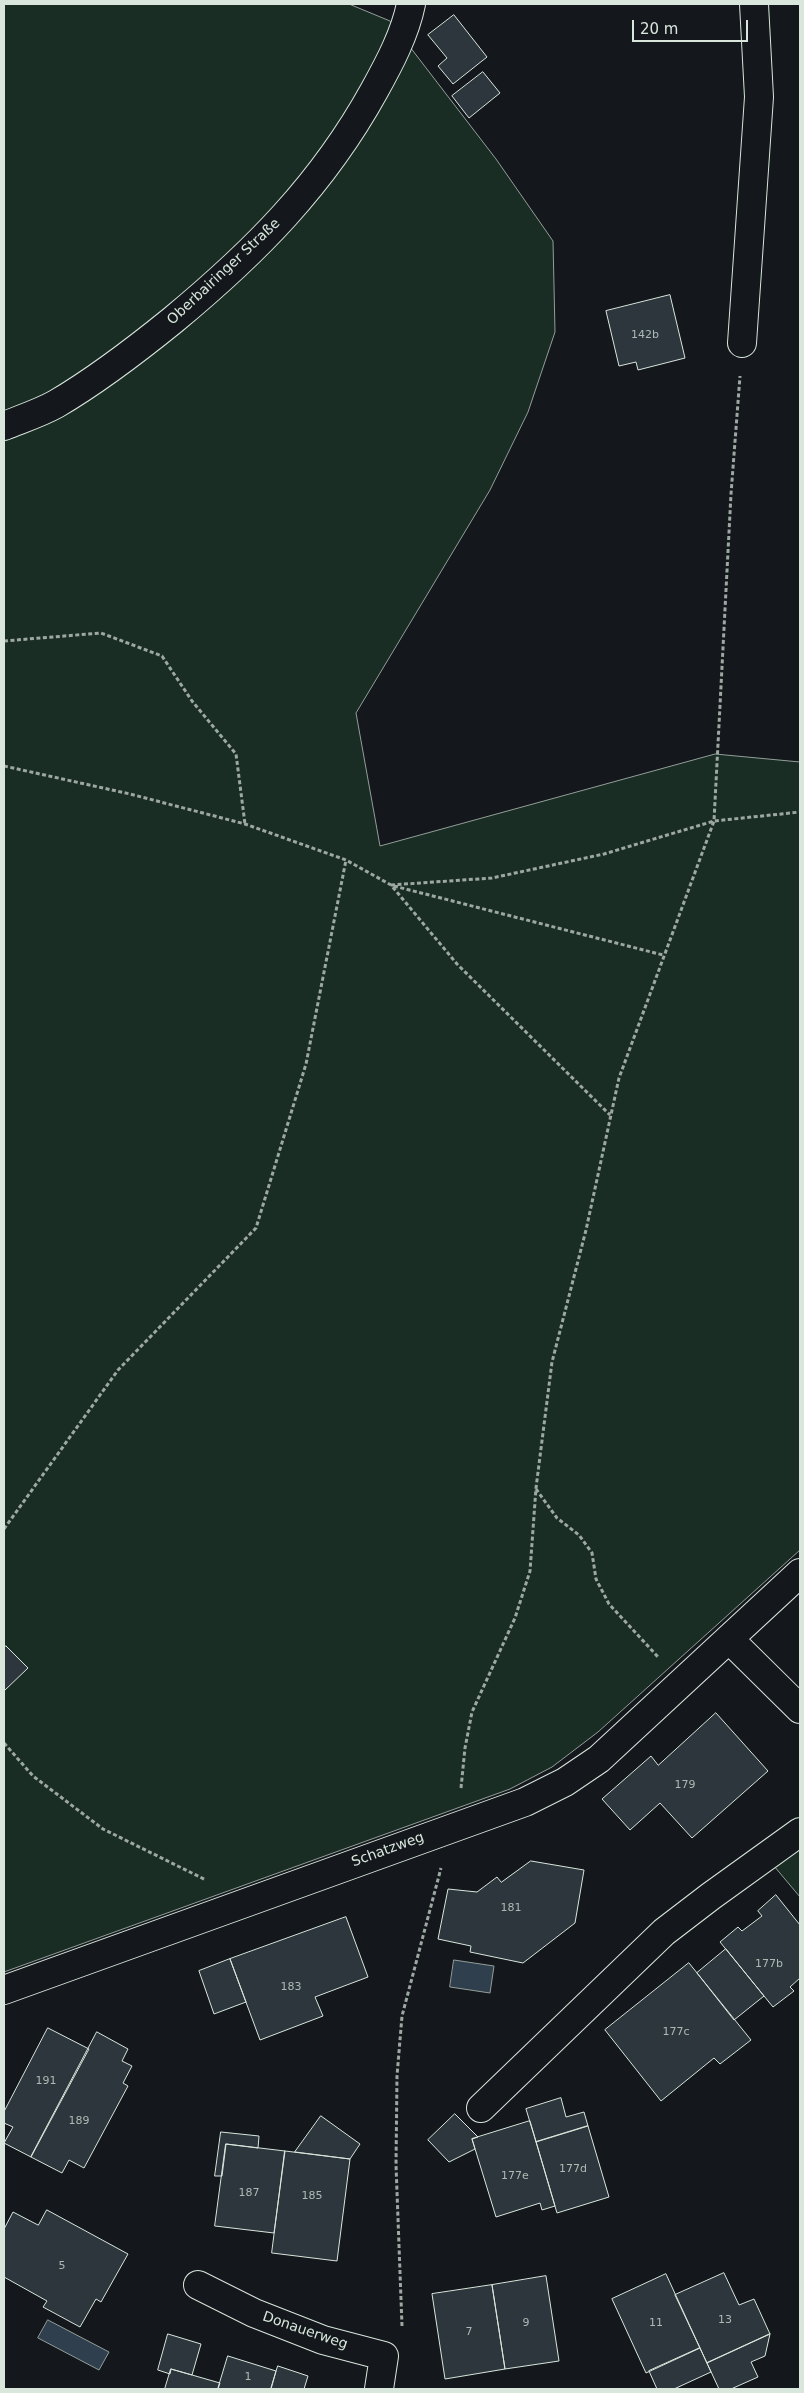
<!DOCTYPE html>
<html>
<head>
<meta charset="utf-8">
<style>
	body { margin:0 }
	#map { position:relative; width:804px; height:2393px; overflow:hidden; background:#14181c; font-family:"DejaVu Sans",sans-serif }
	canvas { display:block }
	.frame { position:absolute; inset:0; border:5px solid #d8e6dc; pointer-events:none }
	.scale { position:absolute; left:632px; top:20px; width:116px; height:22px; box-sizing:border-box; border:2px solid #d8e6dc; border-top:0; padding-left:6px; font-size:15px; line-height:18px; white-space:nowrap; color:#d8e6dc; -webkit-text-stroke:4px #14181c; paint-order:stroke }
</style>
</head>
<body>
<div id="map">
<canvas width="804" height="2393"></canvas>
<div class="frame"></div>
<div class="scale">20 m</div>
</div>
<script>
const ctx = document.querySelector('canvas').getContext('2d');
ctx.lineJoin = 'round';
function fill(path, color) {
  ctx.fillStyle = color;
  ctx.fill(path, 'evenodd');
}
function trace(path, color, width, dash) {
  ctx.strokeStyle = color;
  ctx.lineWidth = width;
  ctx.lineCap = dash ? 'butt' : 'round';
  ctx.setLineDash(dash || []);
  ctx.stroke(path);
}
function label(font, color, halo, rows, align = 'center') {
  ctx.font = font + ' "DejaVu Sans",sans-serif';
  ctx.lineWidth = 4;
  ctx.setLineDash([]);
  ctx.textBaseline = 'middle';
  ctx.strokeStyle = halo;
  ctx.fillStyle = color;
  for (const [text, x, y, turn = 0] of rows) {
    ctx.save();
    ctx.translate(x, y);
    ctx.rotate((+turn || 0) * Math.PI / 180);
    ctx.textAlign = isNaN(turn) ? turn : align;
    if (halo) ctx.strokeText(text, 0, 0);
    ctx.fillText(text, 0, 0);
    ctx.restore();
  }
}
const green = new Path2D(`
	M4,4H349L390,21L496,159L553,241L555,332L528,412L490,490L356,713L380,846L715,754L800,762V1550L598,1732L552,1767L510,1789L4,1972Z
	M800,1848V1897L774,1866Z`);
fill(green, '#1a2d24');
trace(green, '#939e99', 1);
const water = new Path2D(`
	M454,1960L494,1966L490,1993L450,1987Z
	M48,2320L109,2352L99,2370L38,2338Z`);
fill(water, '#2f3f4d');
trace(water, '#939e99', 1);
const building = new Path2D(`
	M454,15L487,57L453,84L438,66L447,58L428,35Z
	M483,72L500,93L469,118L452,96Z
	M670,295L685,358L638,370L636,362L619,366L606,311Z
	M6,1646L28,1668L4,1691V1648Z
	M716,1713L768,1771L692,1838L660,1803L630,1830L602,1799L651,1756L658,1765Z
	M531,1861L584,1870L575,1923L523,1963L470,1952L471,1946L438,1939L448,1889L477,1892L497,1877L501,1882Z
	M776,1895L800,1925V1978L790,1987L794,1991L773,2007L720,1942L738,1927L742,1931L762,1916L758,1911Z
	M346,1917L368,1977L315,1997L323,2016L260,2040L230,1959Z
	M726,1949L764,1996L734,2020L697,1973Z
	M230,1959L246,2002L214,2014L199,1971Z
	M689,1963L751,2040L720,2064L714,2058L661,2101L605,2030Z
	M48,2028L89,2049L31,2157L4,2143L13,2127L4,2123V2112Z
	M97,2032L128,2049L122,2061L132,2066L123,2083L128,2086L84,2168L69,2160L62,2173L31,2157Z
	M561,2098L566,2117L584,2112L588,2126L536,2142L526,2109Z
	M455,2114L478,2137L472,2139L475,2149L449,2162L428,2140Z
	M321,2116L360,2144L350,2159L295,2152Z
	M530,2121L555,2206L542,2210L540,2203L496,2217L472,2139Z
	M588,2126L609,2197L557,2213L536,2142Z
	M221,2132L259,2136L258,2148L226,2144L222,2176H215Z
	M226,2144L285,2151L274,2233L215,2226Z
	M285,2151L350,2159L337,2261L272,2253Z
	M47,2210L128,2254L101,2302L96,2299L80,2327L43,2307L47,2301L4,2277V2229L13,2212L38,2225Z
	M724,2273L739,2305L754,2299L770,2334L707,2363L675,2295Z
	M666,2274L700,2348L646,2373L612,2299Z
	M546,2276L559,2361L505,2369L492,2285Z
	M492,2285L505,2369L445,2379L432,2294Z
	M168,2334L201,2344L192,2375L171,2369L170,2374L158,2370Z
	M770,2334L765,2356L751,2362L758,2377L731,2389H719L707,2363Z
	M700,2348L711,2372L674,2389H657L649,2371Z
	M228,2356L276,2371L271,2389H218Z
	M278,2366L308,2376L304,2389H271Z
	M171,2369L220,2383L218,2389H165Z`);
fill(building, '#2c363c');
trace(building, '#d8e6dc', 1);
const minor = new Path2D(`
	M742,343L759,97L754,4
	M4,426C21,419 40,413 56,404C97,380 136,350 173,320C255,252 322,185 374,91C389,64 405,34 411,4
	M729,1639L800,1709
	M4,1990L525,1802L565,1782L599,1759L800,1573
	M481,2108L664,1932L711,1896L800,1832
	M198,2285L254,2313L323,2340L384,2356L379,2389`);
trace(minor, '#d8e6dc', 30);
trace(new Path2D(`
	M4,641L101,633L162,656L192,701L236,754L245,824
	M4,766L130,794L245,824L346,860L391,885L457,964L610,1115
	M391,885L492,878L604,854L714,821L800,812
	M394,886L663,955
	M536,1489L557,1518L579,1535L592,1553L596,1579L609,1604L659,1658
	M4,1529L118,1370L256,1228L306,1064L346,860
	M4,1743L33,1776L103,1829L206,1880
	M461,1788L465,1748L472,1712L515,1618L530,1571L536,1488L552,1362L586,1230L619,1078L714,821L731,494L740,376
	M402,2326L396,2165L397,2076L402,2016L441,1868`), '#9da8a2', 3, [4, 2.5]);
trace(minor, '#14181c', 28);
label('11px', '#adbab4', null, [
	["142b",645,335],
	["179",685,1785],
	["181",511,1908],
	["177b",769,1964],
	["183",291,1987],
	["177c",676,2032],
	["191",46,2081],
	["189",79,2121],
	["177d",573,2169],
	["177e",515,2176],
	["187",249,2193],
	["185",312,2196],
	["5",62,2266],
	["13",725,2320],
	["9",526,2323],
	["11",656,2323],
	["7",469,2332],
	["1",248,2377]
]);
label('14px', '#d8e6dc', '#14181c', [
	["Oberbairinger Straße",224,272,-43],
	["Schatzweg",388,1850,-20],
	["Donauerweg",305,2331,19]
]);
</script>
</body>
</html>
